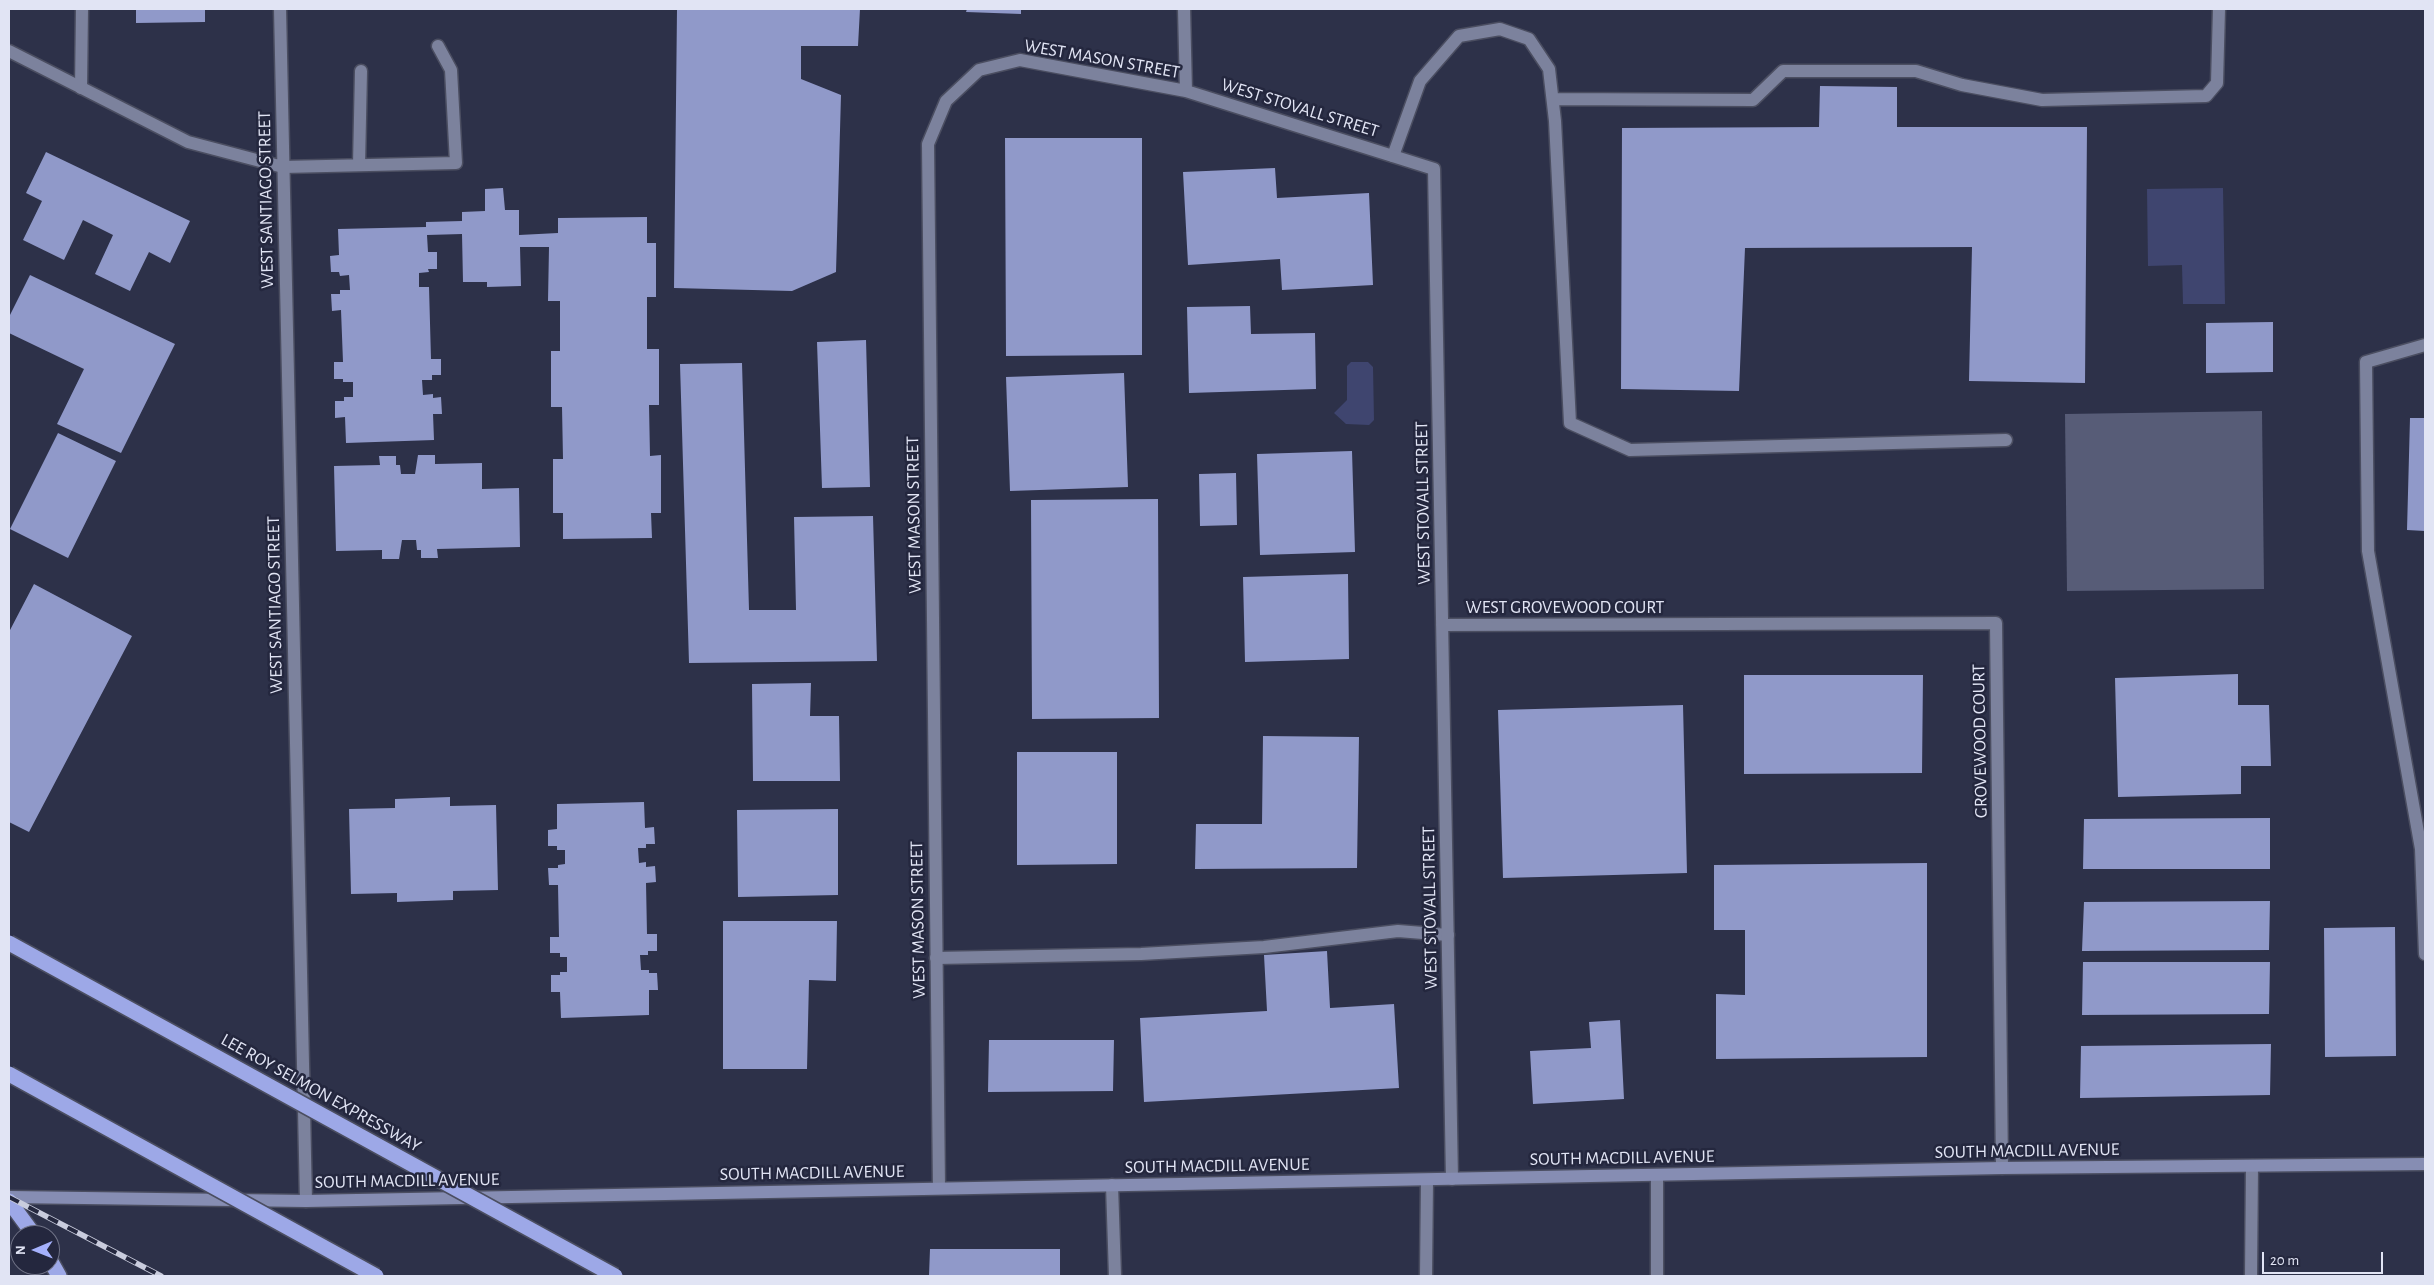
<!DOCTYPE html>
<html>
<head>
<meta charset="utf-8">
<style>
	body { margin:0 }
	#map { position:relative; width:2434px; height:1285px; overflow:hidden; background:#2d3149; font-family:"Alegreya Sans",sans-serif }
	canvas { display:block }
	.frame { position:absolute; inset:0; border:10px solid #e1e4f4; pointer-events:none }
	.north { position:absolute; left:10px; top:1225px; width:50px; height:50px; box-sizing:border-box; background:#24273e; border:1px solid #707387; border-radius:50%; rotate:269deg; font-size:14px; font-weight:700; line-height:20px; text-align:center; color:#e1e4f4 }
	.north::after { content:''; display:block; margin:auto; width:18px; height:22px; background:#a5b1fc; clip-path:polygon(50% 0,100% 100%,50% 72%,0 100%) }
	.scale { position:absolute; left:2262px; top:1252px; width:121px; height:22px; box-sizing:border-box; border:2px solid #e1e4f4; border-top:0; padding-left:6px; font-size:15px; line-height:18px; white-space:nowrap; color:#e1e4f4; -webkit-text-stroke:4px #24273e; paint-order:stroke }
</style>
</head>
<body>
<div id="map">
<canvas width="2434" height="1285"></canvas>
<div class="frame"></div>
<div class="north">N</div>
<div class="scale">20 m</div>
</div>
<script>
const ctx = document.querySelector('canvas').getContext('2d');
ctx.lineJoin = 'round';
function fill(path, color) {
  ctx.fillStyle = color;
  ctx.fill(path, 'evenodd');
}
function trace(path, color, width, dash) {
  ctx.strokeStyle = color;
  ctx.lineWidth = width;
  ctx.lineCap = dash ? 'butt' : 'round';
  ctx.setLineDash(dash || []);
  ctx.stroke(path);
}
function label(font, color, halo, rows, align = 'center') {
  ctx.font = font + ' "Alegreya Sans",sans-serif';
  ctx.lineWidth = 5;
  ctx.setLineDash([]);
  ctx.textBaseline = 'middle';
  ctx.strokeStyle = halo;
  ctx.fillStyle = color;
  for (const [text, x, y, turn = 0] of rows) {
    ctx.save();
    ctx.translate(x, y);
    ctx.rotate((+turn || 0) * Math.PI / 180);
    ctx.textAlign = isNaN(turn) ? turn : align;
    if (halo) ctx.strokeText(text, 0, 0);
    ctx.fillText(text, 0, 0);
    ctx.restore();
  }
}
fill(new Path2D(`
	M2262,411L2264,589L2067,591L2065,414Z`), '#575c77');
fill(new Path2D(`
	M2223,188L2225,304H2183L2182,265L2148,266L2147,189Z
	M1351,362H1368L1373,367L1374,420L1369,425L1346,424L1334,413L1347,400V366Z`), '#3f456f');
fill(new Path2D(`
	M136,9H205V22L136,23Z
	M677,9H860L858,46H801V79L841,95L836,272L792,291L674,288Z
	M967,9H1021V14L966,12Z
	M1820,86L1897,87V127H2087L2085,383L1969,381L1972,247L1745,248L1739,391L1621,389L1622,128L1819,127Z
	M1005,138H1142V355L1006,356Z
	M46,152L190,221L170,263L149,252L130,291L95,274L113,235L83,220L64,260L23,240L42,201L26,193Z
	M1275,168L1277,198L1369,193L1373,285L1282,290L1280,259L1188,265L1183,172Z
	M503,188L505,210H519V235L558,233V218L647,217V243H656V297H647V349H659V405H649L650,456L661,455V513H651L652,538L563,539V513H553V459H563L562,407H551V351H560V301H548L549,247H520L521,286L487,287V282H463L462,234L427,235L428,252H437V269H428L429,272L419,273V287H429L431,359H441V375H432V380H422L423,395L433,394V398L441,397L442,414H433L434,440L346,443L345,417L335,418V401H344V397H353V382H343V379H334V362H343L341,310L332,311L331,294H340V290H350L349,275L340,276L339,272H331L330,256L339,255L338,229L426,227V222L462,221V212L485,211V189Z
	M30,275L175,344L121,453L57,424L84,369L9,333V317Z
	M1250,306L1251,334L1315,333L1316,389L1189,393L1187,307Z
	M2273,322V372L2206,373V323Z
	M866,340L870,487L822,488L817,342Z
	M742,363L749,610H796L794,517L873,516L877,661L689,663L680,364Z
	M1124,373L1128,487L1010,491L1006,377Z
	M2410,418H2425V531L2407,530Z
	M58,433L116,461L68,558L10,529Z
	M1352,451L1355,552L1260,555L1257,454Z
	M418,455H435V464L482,463V489L519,488L520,547L437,549L438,558H421V550H417L416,540H402L399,559H382V550L336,551L334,466L380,465L379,456H396V465H400L401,474H415Z
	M1236,473L1237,525L1200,526L1199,474Z
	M1158,499L1159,718L1032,719L1031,500Z
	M1348,574L1349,659L1245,662L1243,577Z
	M34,584L132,636L29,832L9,822V632Z
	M2238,674V705H2269L2271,766H2241V794L2118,797L2115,678Z
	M1744,675H1923L1922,773L1744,774Z
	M811,683L810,716H839L840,781H753L752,684Z
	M1683,705L1687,873L1503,878L1498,710Z
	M1263,736L1359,737L1357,868L1195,869L1196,824H1262Z
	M1017,752H1117V864L1017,865Z
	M450,797V806L496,805L498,890L453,891V900L397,902V893L351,894L349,809L395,808V799Z
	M644,802L645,828L654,827L655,844H646V848H638L639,863L646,862V867L655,866L656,882L646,883L647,934H657V951H648V955H640L641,970H649V973H657L658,990H649V1015L561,1018L560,992H551V975H560V972H567V957H560V953H550V937H559L558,885H549L548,868H558V865L565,864V850H557V846H548V830L557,829V804Z
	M838,809V895L738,897L737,810Z
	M2270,818V869H2083L2084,819Z
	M1927,863V1057L1716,1059V994L1745,995V930H1714V865Z
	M2270,901L2269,950L2082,951L2084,902Z
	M723,921H837L836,981L809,980L807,1069H723Z
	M2395,927L2396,1056L2325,1057L2324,928Z
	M1327,951L1330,1008L1394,1004L1399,1088L1144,1102L1140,1018L1267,1011L1264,955Z
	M2083,962H2270L2269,1014L2082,1015Z
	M1620,1020L1624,1099L1533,1104L1530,1051L1591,1048L1589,1022Z
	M989,1040H1114L1113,1091L988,1092Z
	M2271,1044L2270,1095L2080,1098L2081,1046Z
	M930,1249H1060V1276H929Z`), '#9099c9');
const lane = new Path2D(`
	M81,88L82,9
	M1553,99L1753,100L1783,71H1916L1962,85L2042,100L2206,96L2217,83L2219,9
	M1393,156L1420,81L1459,36L1500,29L1529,39L1549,69L1555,121L1570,423L1630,450L2006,440
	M359,165L361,71
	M283,167L456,163L451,70L438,46
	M2425,345L2366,362L2368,551L2421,849L2425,954
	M936,958L1141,954L1264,947L1398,931L1448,935
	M1657,1175V1276
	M1112,1185L1115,1276
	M1426,1276L1427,1180
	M2251,1276L2252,1166`);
const street = new Path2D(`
	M280,9L306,1201
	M1184,9L1186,91
	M9,51L188,142L283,167
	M1442,625L1996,623L2002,1168
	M939,1188L928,144L946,101L979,70L1020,60L1186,91L1434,169L1452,1179`);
const secondary = new Path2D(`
	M9,1197L306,1201L2002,1168L2425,1164`);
const highway = new Path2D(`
	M9,1201L34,1235
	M50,1260L59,1276`);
trace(lane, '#4b4e61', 15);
trace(street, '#4b4e61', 15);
trace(secondary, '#4b4e61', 15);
trace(highway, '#4b4e61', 18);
trace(lane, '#7c829d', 12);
trace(street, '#7c829d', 12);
trace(secondary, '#868db3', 12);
trace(highway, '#9da8e7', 15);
const rail = new Path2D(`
	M9,1197L161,1276`);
trace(rail, '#c9ccdd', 5.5);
trace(rail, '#24273e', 4, [11]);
const highwayBridge = new Path2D(`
	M9,943L615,1276
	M9,1074L376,1276`);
trace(highwayBridge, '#4b4e61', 18, []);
trace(highwayBridge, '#9da8e7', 15);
label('18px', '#e1e4f4', '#24273e', [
	["WEST MASON STREET",1102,59,10],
	["WEST STOVALL STREET",1300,108,17],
	["WEST SANTIAGO STREET",266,200,-91],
	["WEST STOVALL STREET",1423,503,-91],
	["WEST MASON STREET",914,515,-91],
	["WEST SANTIAGO STREET",275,605,-91],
	["WEST GROVEWOOD COURT",1565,608],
	["GROVEWOOD COURT",1980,741,-91],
	["WEST STOVALL STREET",1430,908,-91],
	["WEST MASON STREET",918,920,-91],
	["LEE ROY SELMON EXPRESSWAY",321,1093,29],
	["SOUTH MACDILL AVENUE",2027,1151,-1],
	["SOUTH MACDILL AVENUE",1622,1158,-1],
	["SOUTH MACDILL AVENUE",1217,1166,-1],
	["SOUTH MACDILL AVENUE",812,1173,-1],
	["SOUTH MACDILL AVENUE",407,1181,-1]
]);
</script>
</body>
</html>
